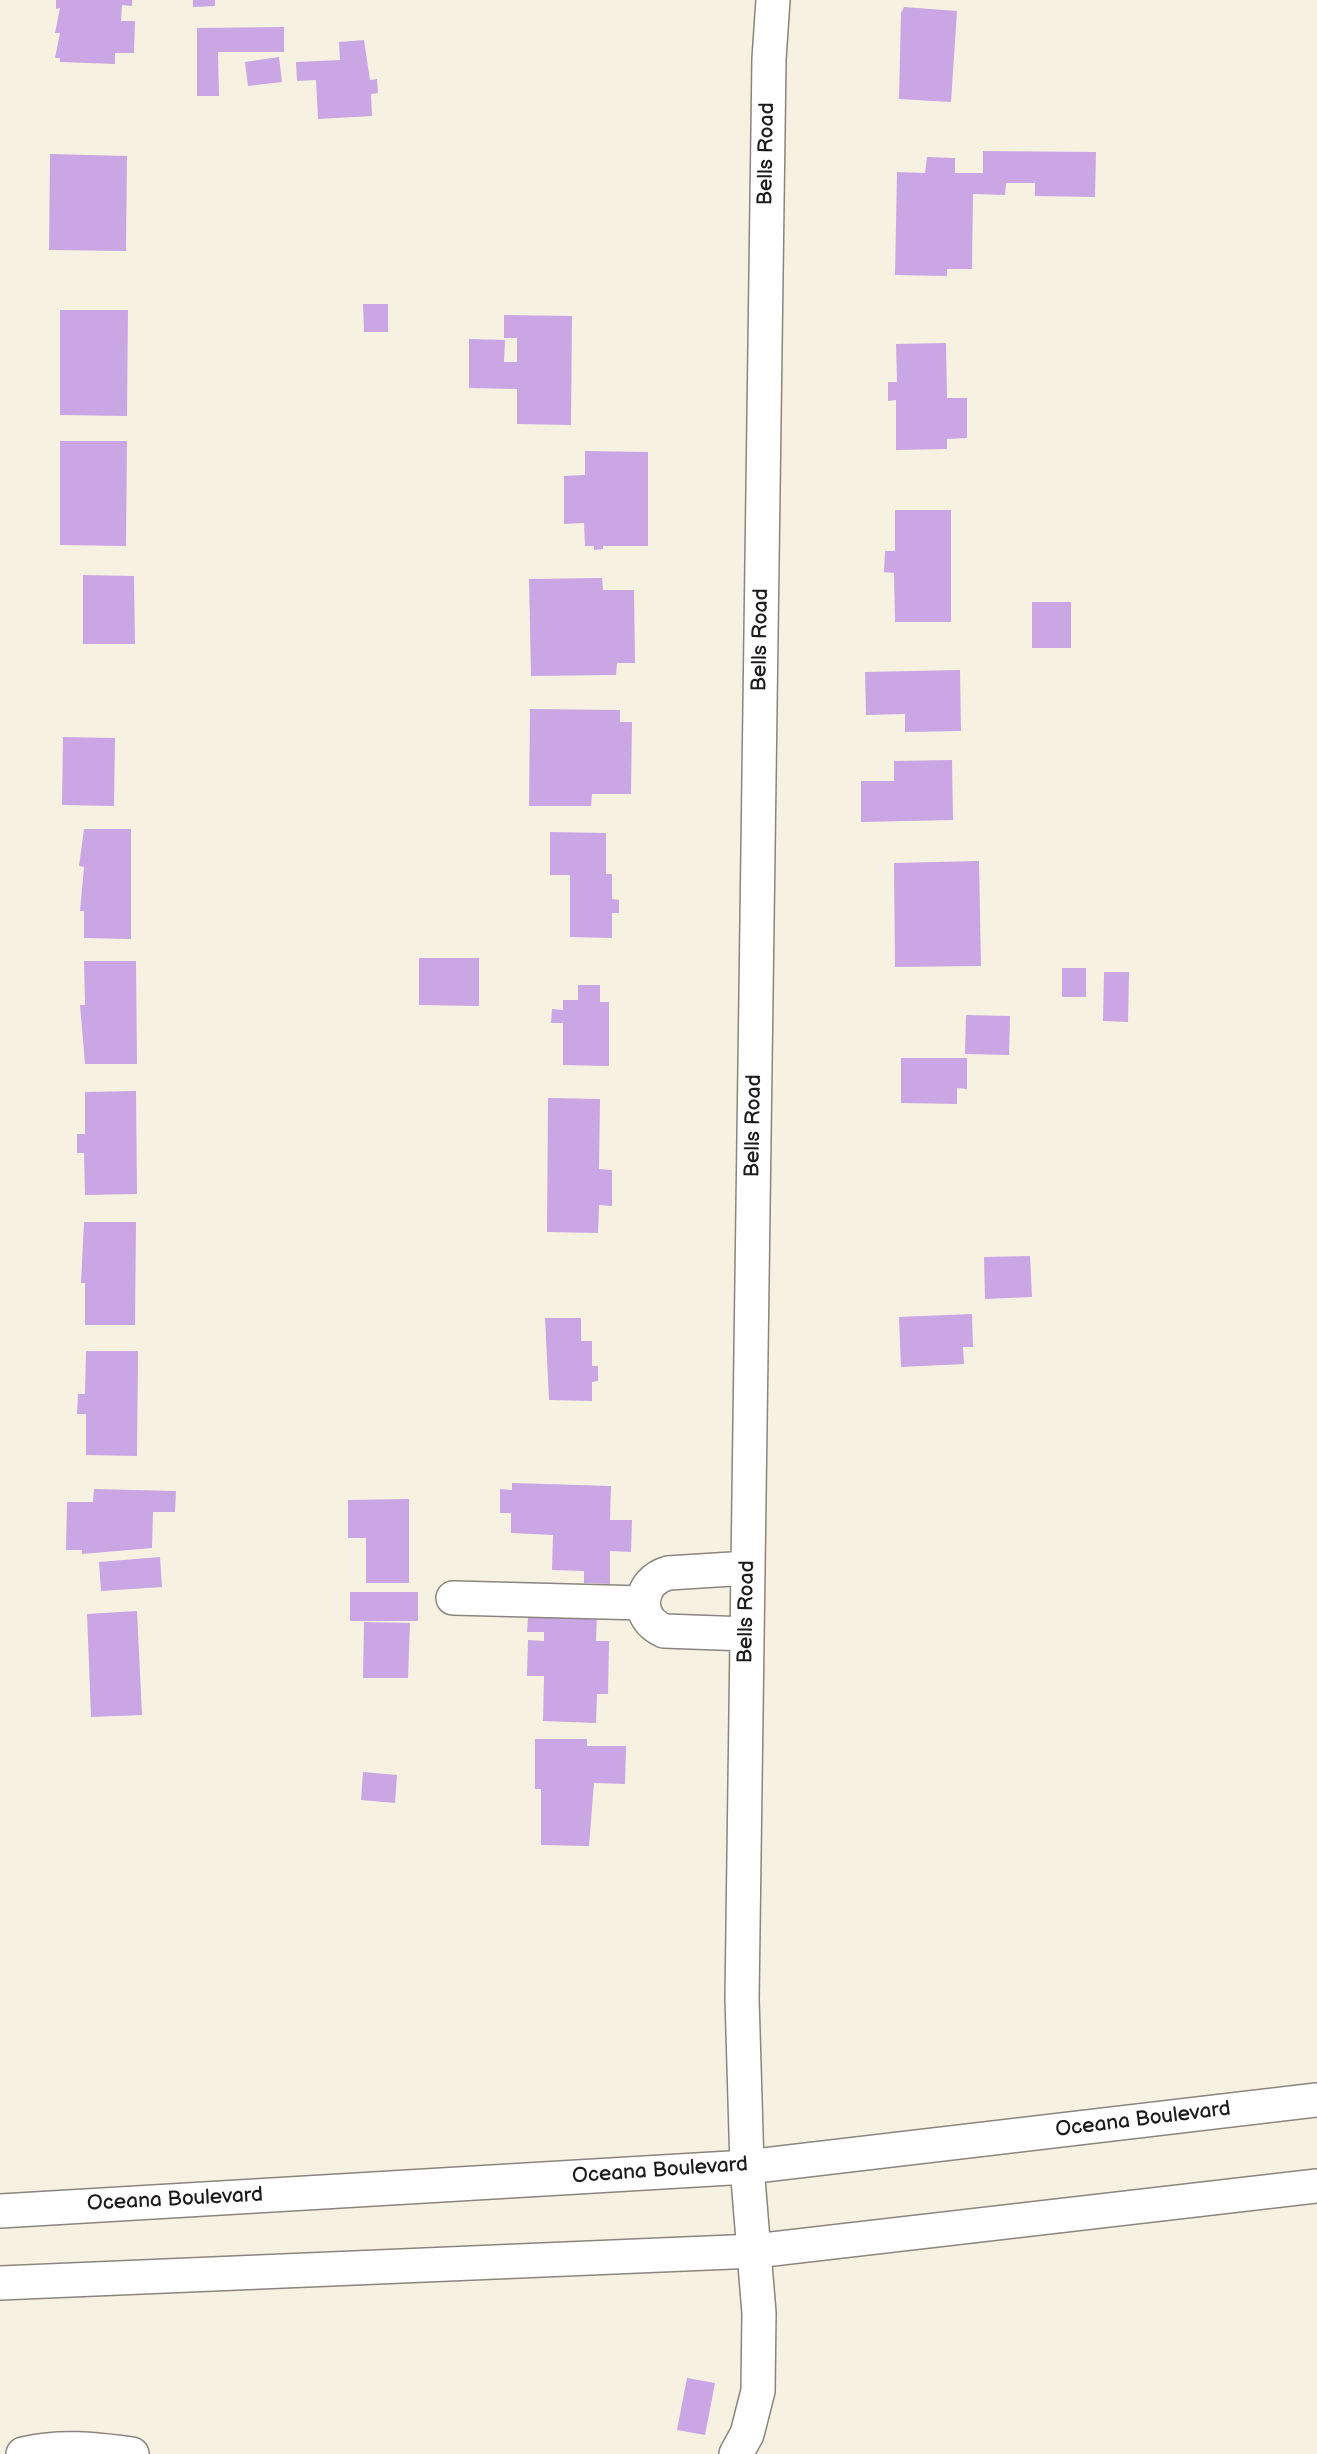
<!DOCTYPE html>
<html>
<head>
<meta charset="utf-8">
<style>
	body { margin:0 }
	canvas { display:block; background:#f7f1e2 }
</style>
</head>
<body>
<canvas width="1317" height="2454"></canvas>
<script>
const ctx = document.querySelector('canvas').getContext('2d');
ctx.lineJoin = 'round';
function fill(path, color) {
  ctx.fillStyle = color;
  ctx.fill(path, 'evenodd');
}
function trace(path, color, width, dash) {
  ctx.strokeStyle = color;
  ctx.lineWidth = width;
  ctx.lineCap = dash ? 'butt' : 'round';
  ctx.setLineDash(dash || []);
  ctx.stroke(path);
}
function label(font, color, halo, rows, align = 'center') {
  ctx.font = font + ' "Balsamiq Sans",sans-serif';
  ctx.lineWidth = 6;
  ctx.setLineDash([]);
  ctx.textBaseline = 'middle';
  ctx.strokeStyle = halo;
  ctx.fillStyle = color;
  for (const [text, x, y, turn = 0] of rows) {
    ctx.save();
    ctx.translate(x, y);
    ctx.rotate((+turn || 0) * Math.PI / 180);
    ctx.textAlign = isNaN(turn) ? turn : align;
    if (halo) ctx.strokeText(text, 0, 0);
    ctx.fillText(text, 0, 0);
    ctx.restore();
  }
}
fill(new Path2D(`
	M56,0H132V6L122,5L121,21H135L134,53H115V64L60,62V58H55L60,33H55L60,8L56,9Z
	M193,0H215V6L193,7Z
	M904,7L957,11L951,102L899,99L901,13Z
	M284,27V52H218L219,96H197V28Z
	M364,40L370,80L377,79L378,93L371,94L372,116L318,119L316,80L297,81L296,62L340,60L339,42Z
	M279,57L282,82L248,86L245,62Z
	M983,151L1096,152L1095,197L1035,196V183H1006L1005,195L973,194L972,269H947V276L895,275L897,172L925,173L927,157L955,158V173H983Z
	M50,154L127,156L126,251L49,250Z
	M363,304H388V332H364Z
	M60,310H128L127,416L60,415Z
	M504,315L572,316L571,425L517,424V389L469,388V339L505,340L504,362H517V338H504Z
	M946,343L947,398H967V438L947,439V449L896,450V400L888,401V382H897L896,344Z
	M60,441H127L126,546L60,545Z
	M585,451L648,452V546H603V549L594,550V546H585L584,523L564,524V476L585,475Z
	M895,510H951V622H895L894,573L884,572L885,551H895Z
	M83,575L134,576L135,644H83Z
	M602,578L603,590H634L635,663H617L616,675L531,676L529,579Z
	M1032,602H1071V648H1032Z
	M960,670L961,731L905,732V714L866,715L865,672Z
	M530,709L620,710V722H632L631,794H592L591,806H529Z
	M63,737L115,738L114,806L62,805Z
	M952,760L953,820L861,822V781H894V761Z
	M84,829H131V939L84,938V911H80L84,867L79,866Z
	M550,832L606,833V874H612V899L619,900V913H612V938L570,937V875H550Z
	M979,861L981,966L895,967L894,863Z
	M419,958H479V1006L419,1005Z
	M84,961H136L137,1064H85L80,1005H85Z
	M1062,968H1086V997H1062Z
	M1104,972H1129L1128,1022L1103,1021Z
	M578,985H600V1002H609V1066L563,1065V1023H551L552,1009L563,1010V1000H578Z
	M966,1015L1010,1016L1009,1055L965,1054Z
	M901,1058H967V1089L957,1088V1104L901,1103Z
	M136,1091L137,1194L85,1195L84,1153H77V1134H85V1092Z
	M548,1098L600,1099L599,1169L612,1170V1206L599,1205L598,1233L547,1232Z
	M84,1222H136L135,1325H85V1283H81Z
	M1030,1256L1032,1297L985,1299L984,1257Z
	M972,1314L973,1347H963L964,1364L901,1367L899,1317Z
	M545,1318H581V1341H592V1366H598V1381L592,1382V1401L549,1400Z
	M86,1351H138L137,1456L86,1455V1414H77L78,1394H85Z
	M512,1483L611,1486L610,1520H632L631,1552L610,1551V1584L584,1583V1571L552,1570L553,1535L511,1533V1513H500V1489L512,1490Z
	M94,1489L176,1491L175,1512H153L152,1548L82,1554V1550H66L67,1502H93Z
	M409,1499V1583H366V1538H348V1500Z
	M160,1557L162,1587L101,1591L99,1562Z
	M350,1592H418V1621H350Z
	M137,1611L142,1715L91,1717L87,1614Z
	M544,1613L597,1614L596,1641H609L608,1694H597L596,1723L543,1721L544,1676H527L528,1640L544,1641V1632H527L528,1618H544Z
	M364,1622L410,1623L408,1678H363Z
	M535,1739H587V1746H626L625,1784L594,1783L589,1846L541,1845V1789H535Z
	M363,1772L397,1775L395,1803L361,1800Z
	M687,2378L715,2383L705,2435L677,2430Z`), '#caa6e4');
const minor = new Path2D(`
	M453,1598L643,1603
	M747,1634L664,1631C634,1618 638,1582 668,1573L748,1568
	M23,2454C60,2445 95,2449 132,2454
	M736,2454L747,2434L758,2391L759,2313L747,2167L742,1998L769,59L773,0`);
const major = new Path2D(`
	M0,2211L747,2167L1317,2100
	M0,2283L755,2251L1317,2186`);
trace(minor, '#8a867f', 36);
trace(major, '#8a867f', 36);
trace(minor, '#fff', 33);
trace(major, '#fff', 33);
label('21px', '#1c1c1c', '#fff', [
	["Bells Road",767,154,-89],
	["Bells Road",761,640,-89],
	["Bells Road",754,1126,-89],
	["Bells Road",747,1612,-89],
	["Oceana Boulevard",1143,2120,-7],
	["Oceana Boulevard",660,2171,-4],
	["Oceana Boulevard",175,2200,-3]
]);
</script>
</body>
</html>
